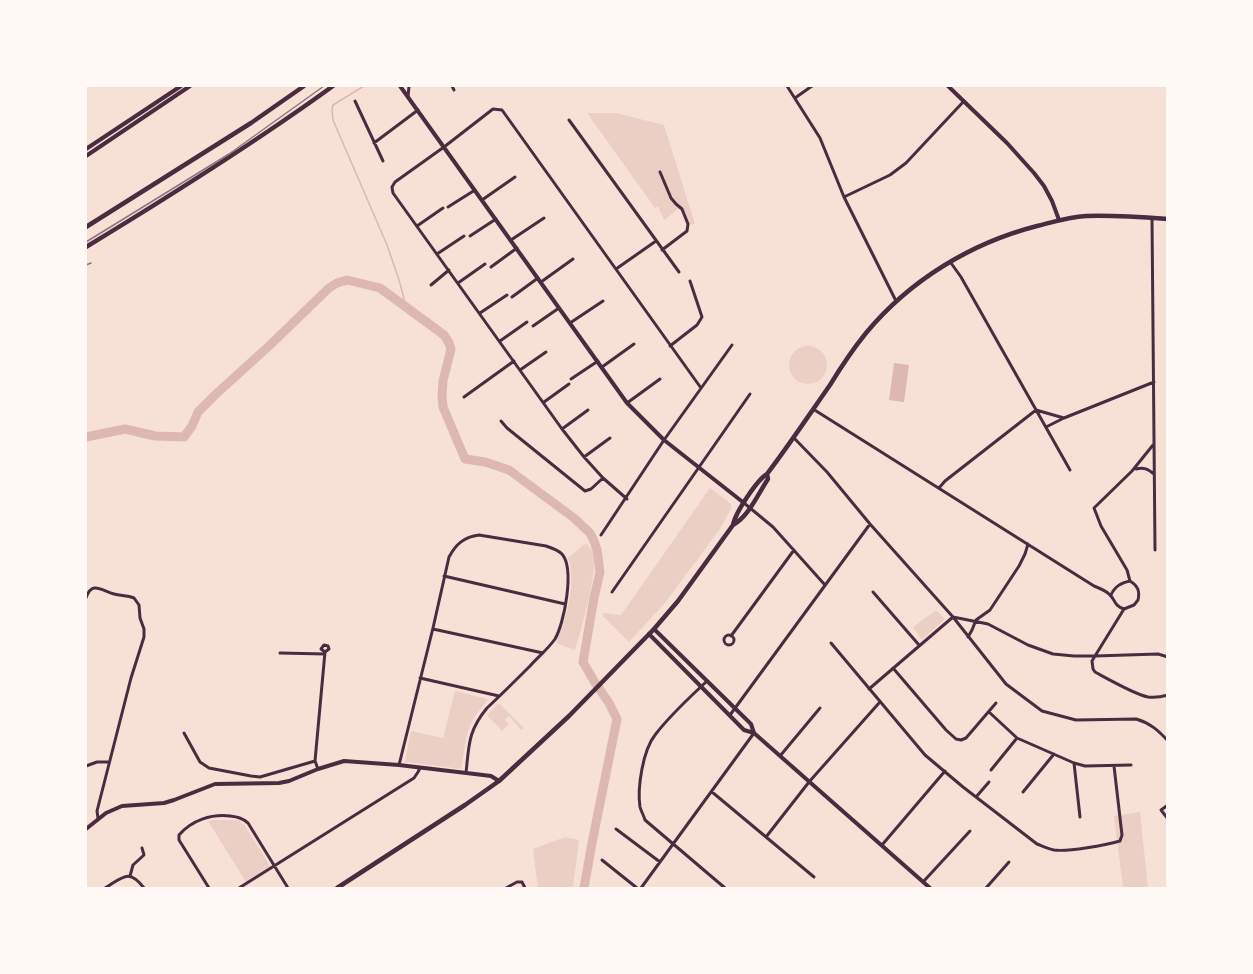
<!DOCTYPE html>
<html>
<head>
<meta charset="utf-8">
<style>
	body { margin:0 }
	#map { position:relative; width:1253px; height:974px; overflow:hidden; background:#f7e1d7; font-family:"Golos Text",sans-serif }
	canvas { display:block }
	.frame { position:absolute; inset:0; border:87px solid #fffaf5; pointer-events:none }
</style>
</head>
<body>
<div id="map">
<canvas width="1253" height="974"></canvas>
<div class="frame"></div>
</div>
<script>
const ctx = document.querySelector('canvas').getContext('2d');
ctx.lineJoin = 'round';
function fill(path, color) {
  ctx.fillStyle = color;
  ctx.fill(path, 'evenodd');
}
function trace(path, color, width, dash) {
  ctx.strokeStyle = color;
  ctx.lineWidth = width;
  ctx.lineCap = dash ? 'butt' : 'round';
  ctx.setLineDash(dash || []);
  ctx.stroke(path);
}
fill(new Path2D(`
	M587,113H616L664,125L695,224L687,225L679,208L664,220L658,206L655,208Z
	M789 365a19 19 0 1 1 38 0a19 19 0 1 1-38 0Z
	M710,488L731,504V509L720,529L665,603L629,642L603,616V613L621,615Z
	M586,543C587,544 591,549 592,550C600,569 581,629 575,650L556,643C566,621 577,581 568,558Z
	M936,610L945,619L922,640L913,627Z
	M455,691L488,699C483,707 476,713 472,722C464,737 465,753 461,769L405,762L411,731L443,738Z
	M499,703L524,728L521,730L509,716L505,720L509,724L502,731L487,715Z
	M1140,812L1148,888H1123L1114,816Z
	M213,820H238L244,824L270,866L246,882L208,821Z
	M565,837L579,840L573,888H538L533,849Z`), '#ebcfc5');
fill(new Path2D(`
	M894,363L909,365L904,402L889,400Z`), '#dcb8b0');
trace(new Path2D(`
	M364,86L333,105L332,109L333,120L387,245L399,280L406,306`), '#dcb8b0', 1.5);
trace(new Path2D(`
	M86,437L125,429L155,436L184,437L192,426L198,412L216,394L269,346L329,288L337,283L347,280L380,288L444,335L449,343L451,349L443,381L442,396L443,407L465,459L485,462L509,470L574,518L590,533L594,541L597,550L600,572L594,598L583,662L594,681L609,703L617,719L592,843L584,888`), '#dcb8b0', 9);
trace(new Path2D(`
	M452,86L454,90
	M787,86L820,138L844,197L896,301
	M408,97L409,86
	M795,98L812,86
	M355,101L383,161
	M569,120L679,272
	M374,143L418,110
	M660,172L671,198L676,204L682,209L688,224L687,231L662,250
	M844,197L890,175L906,163L964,101
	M482,200L515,177
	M448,207L475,190
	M1152,218L1155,550
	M417,226L443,208
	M470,236L496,219
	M511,240L544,218
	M437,254L464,236
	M951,263L961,277L1070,470
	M491,267L517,248
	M616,269L656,241
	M541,282L573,259
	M458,283L485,264
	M431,285L449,270
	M512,297L538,278
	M480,313L507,295
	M570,323L603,301
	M533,326L559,308
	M500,341L527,322
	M670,346L697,325L702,317L690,281
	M602,367L634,344
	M520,370L546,352
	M571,379L598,361
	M464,397L514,361
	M544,402L569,384
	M627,403L660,379
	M813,409L1094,586C1099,588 1106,591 1109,594C1116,600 1113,605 1124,609
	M501,421L507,428L585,491L591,489L603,478
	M1046,427L1064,418L1154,382
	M562,429L588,410
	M794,438L827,472L870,524L953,617L1006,684L1042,711L1076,720L1136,719C1150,723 1158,730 1168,741
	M584,457L610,438
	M1136,469C1144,467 1148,469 1154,474
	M939,488L945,481L1036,410L1064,418
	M627,499L603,478L584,457L562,429L393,193L392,187L395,182L444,147L493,109L502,110L701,388
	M744,503L773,527L825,585
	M601,535L664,440L732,345
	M444,576L565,604
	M612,592L750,394
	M873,592L919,645
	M1111,595C1115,586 1121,583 1130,581
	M86,598C92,580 102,591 114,594C121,596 127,595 134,598L139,605L140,618L144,629V637L131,678L97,811L98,818
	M1124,609L1134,605L1138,600C1140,591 1138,586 1130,581L1127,570L1101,526L1094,508L1132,471L1153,445
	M433,629L543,653
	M724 640a5 5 0 1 1 10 0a5 5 0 1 1-10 0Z
	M731,636L794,550
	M968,637L972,630L976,620L990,610L1019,566L1025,554L1028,544
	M831,643L925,755L963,787L1037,844C1042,846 1048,849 1054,850C1068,852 1106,845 1120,841L1122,835L1114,766
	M280,653L325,654
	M1168,657L1158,654L1095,656L1092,661L1093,669L1095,672C1108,679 1134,694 1148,697C1155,698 1161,697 1168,695
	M893,668L946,730L956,739L961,740L966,738L996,703
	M420,678L499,696
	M707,681C689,698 670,715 655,735C643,750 637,788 640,807C641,811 644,816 645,820L725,888
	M869,689L953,617L988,624L1028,645L1053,654L1074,656H1095L1124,609
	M989,712L1017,738L1074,763L1085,766L1131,765
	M730,715L870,524
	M184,733L200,762L209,768L251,776L260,777L315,761
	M780,756L820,708
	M1074,763L1080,817
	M399,765L433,628L449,557C456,544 464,537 479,535L546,546C552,548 558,550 562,554C575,569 564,624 555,639C548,649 538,657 530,666C516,680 502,694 487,708C468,731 469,745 466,773
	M86,766L97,762H109
	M318,769L315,761L325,652L329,649L328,646L324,645L321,649L325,652
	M991,770L1017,738
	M712,792L814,877
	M1023,792L1054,754
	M976,797L989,782
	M1168,805L1161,810L1168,819
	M616,829L660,862
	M766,837L809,782L879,703
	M882,845L945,771
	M602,860L637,888
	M130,876L133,865L144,855L142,848
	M923,882L970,831
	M105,888C123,877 129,868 144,888
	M209,888L179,840V835C192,820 211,814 230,816C238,817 242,818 248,823L288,888
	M239,888L414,778L418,772L420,768
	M506,888L517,882H522L525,888
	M641,888L754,733
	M986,888L1009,862`), '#4a2c40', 3);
trace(new Path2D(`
	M400,86L627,403L664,440L744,503
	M948,86L1007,143L1034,173L1044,186L1052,201L1059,220
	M86,149L181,86
	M86,156L190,86
	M649,634L744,730L754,733L751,724L654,629
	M754,733L930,888
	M86,829L106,813L122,806L164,803L174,800L215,784L279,783L289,781L318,769L344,761L399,765L483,775L491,776L499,781`), '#4a2c40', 4);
trace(new Path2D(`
	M733,525C749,516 758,494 768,479L767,474
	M337,888L465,805L499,781L569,716L654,629L678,601L733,525C735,513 757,480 767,474C789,445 809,415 830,385C841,367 853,349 866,333C910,280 971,243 1037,226C1053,222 1069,217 1086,216C1113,215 1141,217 1168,219`), '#4a2c40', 4.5);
trace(new Path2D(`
	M86,227L251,123L304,86
	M86,247C170,196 253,144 333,86`), '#4a2c40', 4.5);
trace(new Path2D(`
	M86,242L229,154L324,86
	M86,265L91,263`), '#8f747c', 1.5);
</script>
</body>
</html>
